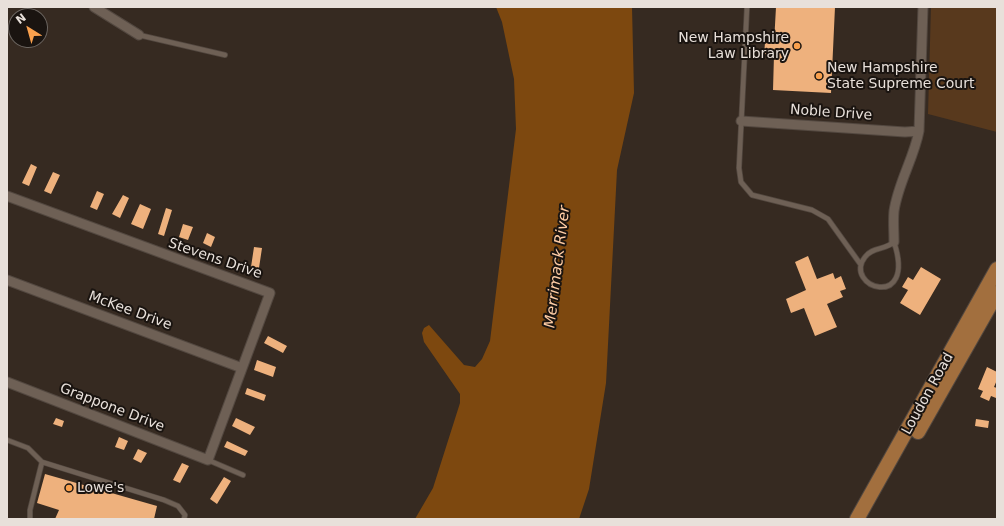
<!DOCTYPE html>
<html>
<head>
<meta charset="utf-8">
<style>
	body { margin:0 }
	#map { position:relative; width:1004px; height:526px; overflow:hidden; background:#362a21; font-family:"DejaVu Sans",sans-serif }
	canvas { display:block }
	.frame { position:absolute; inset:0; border:8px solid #e8e0da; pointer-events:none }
	.north { position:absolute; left:8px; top:8px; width:40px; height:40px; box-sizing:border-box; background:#1a1410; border:1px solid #6c6661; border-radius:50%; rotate:323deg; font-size:11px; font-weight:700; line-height:16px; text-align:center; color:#e8e0da }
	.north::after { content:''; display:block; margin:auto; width:14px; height:18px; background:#f9a04d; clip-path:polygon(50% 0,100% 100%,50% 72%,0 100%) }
</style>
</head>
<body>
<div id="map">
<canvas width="1004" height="526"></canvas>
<div class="frame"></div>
<div class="north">N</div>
</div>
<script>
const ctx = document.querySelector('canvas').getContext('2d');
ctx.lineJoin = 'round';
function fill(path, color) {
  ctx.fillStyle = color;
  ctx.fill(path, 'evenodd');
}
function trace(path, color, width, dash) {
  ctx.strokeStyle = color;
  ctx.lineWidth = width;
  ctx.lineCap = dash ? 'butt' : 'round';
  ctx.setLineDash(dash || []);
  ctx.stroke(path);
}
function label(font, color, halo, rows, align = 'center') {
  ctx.font = font + ' "DejaVu Sans",sans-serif';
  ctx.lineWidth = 4;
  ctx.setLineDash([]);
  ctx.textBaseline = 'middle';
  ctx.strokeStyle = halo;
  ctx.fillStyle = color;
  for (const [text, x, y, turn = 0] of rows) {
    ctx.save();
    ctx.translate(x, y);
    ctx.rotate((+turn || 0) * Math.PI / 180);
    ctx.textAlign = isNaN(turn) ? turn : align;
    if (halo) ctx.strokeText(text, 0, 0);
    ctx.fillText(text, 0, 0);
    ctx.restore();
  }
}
fill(new Path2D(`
	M931,7H997V132L928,114Z`), '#58391d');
fill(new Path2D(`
	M496,7H632L634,93L617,170L606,383L589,489L579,519H415L433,488L460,403V394L424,342L422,333L424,328L429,325L464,365L475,367L482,359L490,341L516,129L514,79L502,22Z`), '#7d480f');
fill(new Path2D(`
	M776,7H835L831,93L773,90L774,55L764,54L765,43H774Z
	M31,164L37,167L29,186L22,183Z
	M53,172L60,175L51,194L44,191Z
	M97,191L104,194L97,210L90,207Z
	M123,195L129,198L120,218L112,214Z
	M140,204L151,209L143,229L131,224Z
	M166,208L172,210L164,236L158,234Z
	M183,224L193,227L188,240L179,237Z
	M207,233L215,237L211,247L203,243Z
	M254,247L262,248L259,268L251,267Z
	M808,256L817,279L833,273L835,279L841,276L846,289L840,291L843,297L827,304L837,327L815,336L804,308L791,313L786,299L806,290L795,262Z
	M921,267L941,279L920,315L900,303L908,290L902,287L908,277L913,280Z
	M268,336L287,346L283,353L264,343Z
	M257,360L276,367L273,377L254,370Z
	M987,367L997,372V380L994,387L997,388V394L996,398L991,396L989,401L980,397L983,391L978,389Z
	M247,388L266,395L264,401L245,394Z
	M56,418L64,421L62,427L53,424Z
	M236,418L255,427L250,435L232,426Z
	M976,419L989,421L988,428L975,426Z
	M119,437L128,441L124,450L115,447Z
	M227,441L248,451L245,456L224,447Z
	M138,449L147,453L141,463L133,459Z
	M182,463L189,466L180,483L173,480Z
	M45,474L157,506L154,519H55L59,510L37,503Z
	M224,477L231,481L217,504L210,499Z`), '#eeb17d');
const service = new Path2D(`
	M747,7L739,168L741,182L752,195L812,210L828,219L861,265
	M139,35L225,55
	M894,242C917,312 842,287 865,257C872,247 885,250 894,242Z
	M7,440L28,448L42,462L164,500L178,506L185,515L184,519
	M208,460L243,475
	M30,519V510L42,462`);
const minor = new Path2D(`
	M94,7L139,35
	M741,121L905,132L919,131
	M7,196L270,293L208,460L7,382
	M894,242C894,231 893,221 894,211C898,183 914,158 919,131L923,7
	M7,280L242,368`);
const primary = new Path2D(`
	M918,432L997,293
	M857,519L997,269`);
trace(service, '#534840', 6);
trace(minor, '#534840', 11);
trace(primary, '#534840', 16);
trace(service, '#6e6055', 4.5);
trace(minor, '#6e6055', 9);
trace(primary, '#a26f3e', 14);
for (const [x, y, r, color] of [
	[797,46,4,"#f9a04d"],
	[819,76,4,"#f9a04d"],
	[69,488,4,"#f9a04d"]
]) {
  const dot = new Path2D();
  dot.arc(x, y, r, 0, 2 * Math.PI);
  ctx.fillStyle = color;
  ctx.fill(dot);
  trace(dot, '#1a1410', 1.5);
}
label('14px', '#e8e0da', '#1a1410', [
	["New Hampshire",789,38,"right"],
	["Law Library",789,54,"right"],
	["New Hampshire",827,68],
	["State Supreme Court",827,84],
	["Lowe's",77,488]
], 'left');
label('14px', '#e8e0da', '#1a1410', [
	["Noble Drive",831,113,4],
	["Stevens Drive",215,259,19],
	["McKee Drive",130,311,20],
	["Loudon Road",928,394,-61],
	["Grappone Drive",112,408,21]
]);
label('italic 15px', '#ffcda5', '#1a1410', [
	["Merrimack River",558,267,-83]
]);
</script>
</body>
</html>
